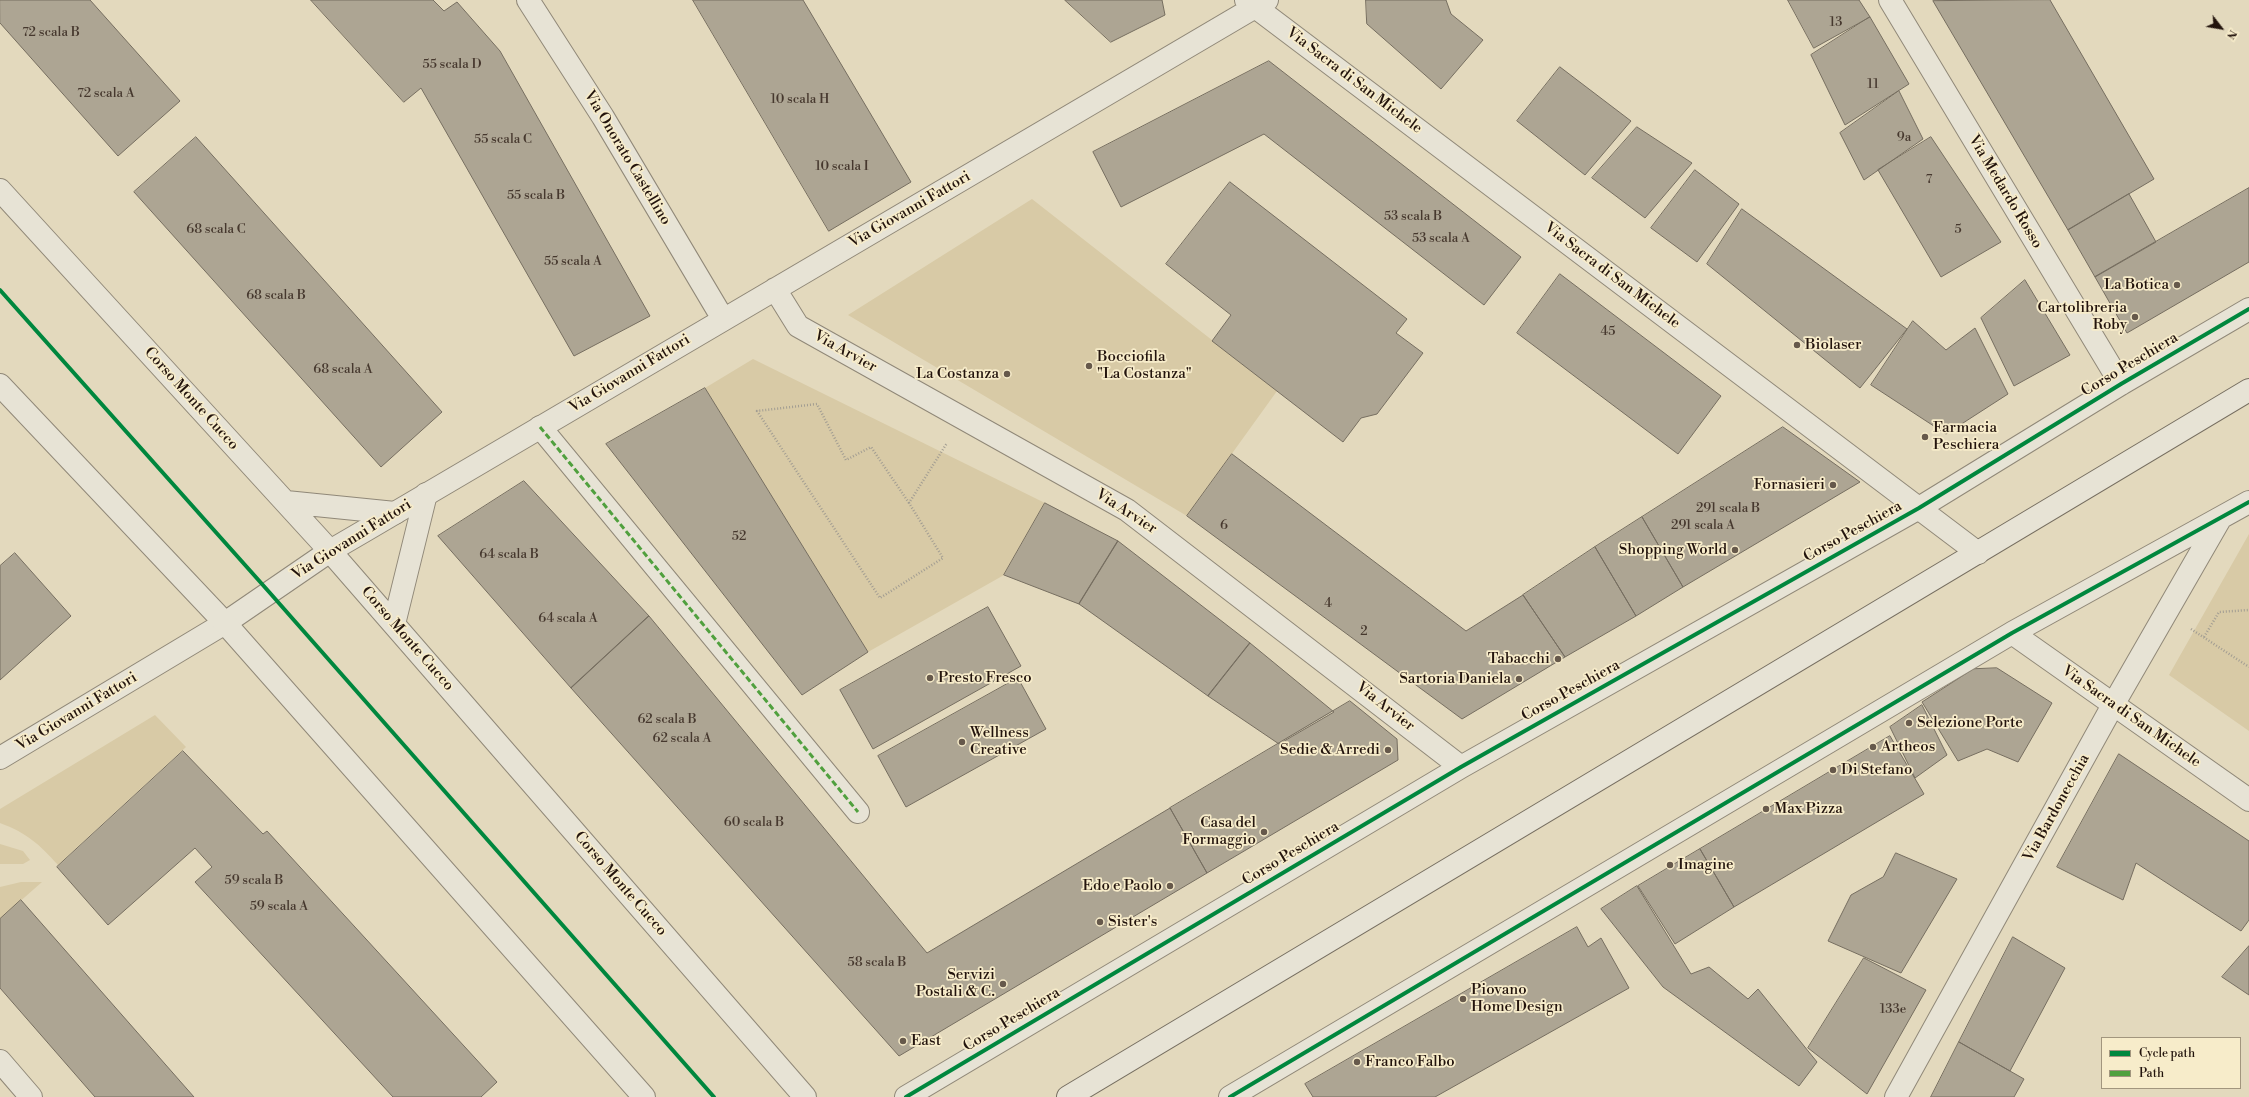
<!DOCTYPE html>
<html>
<head>
<meta charset="utf-8">
<style>
	body { margin:0 }
	#map { position:relative; width:2249px; height:1097px; overflow:hidden; background:#e3d9bd; font-family:"Libre Bodoni",serif }
	canvas { display:block }
	.legend { position:absolute; left:2101px; top:1037px; width:140px; height:52px; box-sizing:border-box; background:#f7ecca; border:1px solid #a2967e; margin:0; padding:5px 7px; list-style:none; font-size:12px; color:#23140d }
	.legend li { display:flex; align-items:center; gap:8px; height:20px }
	.legend b { width:20px; border:1px solid #a2967e }
	.north { position:absolute; left:2201px; top:8px; width:40px; height:40px; -webkit-text-stroke:3px #f7ecca; paint-order:stroke; rotate:121deg; font-size:11px; font-weight:700; line-height:16px; text-align:center; color:#23140d }
	.north::after { content:''; display:block; margin:auto; width:14px; height:18px; background:#23140d; clip-path:polygon(50% 0,100% 100%,50% 72%,0 100%) }
</style>
</head>
<body>
<div id="map">
<canvas width="2249" height="1097"></canvas>
<ul class="legend">
<li><b style="height:5px;background:#00873e"></b>Cycle path</li>
<li><b style="height:5px;background:#50a03e"></b>Path</li>
</ul>
<div class="north">N</div>
</div>
<script>
const ctx = document.querySelector('canvas').getContext('2d');
ctx.lineJoin = 'round';
function fill(path, color) {
  ctx.fillStyle = color;
  ctx.fill(path, 'evenodd');
}
function trace(path, color, width, dash) {
  ctx.strokeStyle = color;
  ctx.lineWidth = width;
  ctx.lineCap = dash ? 'butt' : 'round';
  ctx.setLineDash(dash || []);
  ctx.stroke(path);
}
function label(font, color, halo, rows, align = 'center') {
  ctx.font = font + ' "Libre Bodoni",serif';
  ctx.lineWidth = 3.5;
  ctx.setLineDash([]);
  ctx.textBaseline = 'middle';
  ctx.strokeStyle = halo;
  ctx.fillStyle = color;
  for (const [text, x, y, turn = 0] of rows) {
    ctx.save();
    ctx.translate(x, y);
    ctx.rotate((+turn || 0) * Math.PI / 180);
    ctx.textAlign = isNaN(turn) ? turn : align;
    if (halo) ctx.strokeText(text, 0, 0);
    ctx.fillText(text, 0, 0);
    ctx.restore();
  }
}
fill(new Path2D(`
	M1032,199L1277,391L1187,516L848,315Z
	M753,359L1045,503L1004,575L868,652L705,388Z
	M2249,534V731L2169,675Z
	M155,715L186,747L58,865C39,844 27,833 0,823V809Z
	M0,844L23,851L30,860L23,864H0Z
	M21,882H42L0,919V887Z`), '#d8caa6');
const building = new Path2D(`
	M0,0H90L180,101L118,156L0,23Z
	M311,0H433L444,11L457,2L500,51L650,316L574,356L421,88L404,102Z
	M693,0H803L911,182L829,231Z
	M1065,0H1162L1165,15L1111,42Z
	M1366,0H1446L1451,14L1483,40L1441,89L1367,24Z
	M1788,0H1859L1870,17L1814,48Z
	M2050,0L2154,179L2068,230L1933,1Z
	M1870,17L1909,84L1845,125L1811,55Z
	M1269,61L1521,257L1484,305L1264,134L1121,207L1093,152Z
	M1560,67L1631,121L1585,175L1517,121Z
	M1899,91L1923,139L1864,180L1840,133Z
	M1637,127L1692,163L1645,218L1592,178Z
	M196,137L442,412L381,467L134,192Z
	M1931,137L2001,242L1941,277L1878,170Z
	M1695,170L1739,204L1697,262L1651,228Z
	M1230,182L1407,319L1396,333L1423,353L1377,414L1361,418L1343,442L1212,341L1231,315L1166,264Z
	M2249,188V262L2127,333L2095,277Z
	M2129,194L2156,242L2095,277L2068,230Z
	M1742,209L1907,329L1860,388L1707,264Z
	M1560,274L1721,396L1678,454L1517,333Z
	M2025,280L2070,355L2014,386L1981,318Z
	M1913,321L1946,350L1975,328L2008,394L1946,434L1871,385Z
	M705,388L868,652L802,695L606,444Z
	M1783,427L1860,482L1683,587L1642,517Z
	M1232,454L1466,631L1523,595L1565,657L1462,719L1187,516Z
	M524,481L649,616L571,688L438,536Z
	M1045,503L1118,541L1079,604L1004,575Z
	M1642,517L1683,587L1636,616L1595,547Z
	M1118,541L1250,643L1208,696L1079,604Z
	M1595,547L1636,616L1565,657L1523,595Z
	M15,553L71,616L0,680V566Z
	M988,607L1021,666L873,749L840,690Z
	M649,616L927,953L1170,808L1207,873L899,1056L571,688Z
	M1250,643L1334,712L1279,744L1208,696Z
	M1997,668L2052,703L2018,762L1987,749L1958,761L1922,702L1973,669Z
	M1018,678L1046,729L906,807L878,756Z
	M1350,701L1397,739L1398,760L1207,873L1170,808Z
	M1922,705L1947,755L1915,778L1890,727Z
	M1890,736L1924,794L1734,907L1700,849Z
	M183,751L263,834L267,831L497,1082L481,1097H393L195,882L212,867L195,848L108,925L57,867Z
	M2119,754L2249,841V920L2241,931L2136,863L2123,900L2057,867Z
	M1700,849L1734,907L1675,944L1638,886Z
	M1896,853L1957,879L1901,973L1828,941L1851,895L1883,877Z
	M1637,886L1691,974L1709,967L1748,999L1758,989L1817,1062L1799,1086L1663,987L1601,909Z
	M21,900L194,1097H95L0,988V919Z
	M1577,927L1588,947L1601,938L1629,988L1435,1097H1313L1305,1084Z
	M2013,937L2065,968L2010,1071L1959,1042Z
	M2249,946V995L2222,977Z
	M1864,958L1926,990L1867,1094L1808,1048Z
	M1959,1042L2024,1079L2014,1097H1931Z`);
fill(building, '#ada593');
trace(building, '#766e60', 1);
const pedestrian = new Path2D(`
	M540,427L858,812`);
const minor = new Path2D(`
	M528,0L603,117L723,319
	M1246,0L1978,553
	M1890,0L2121,384
	M775,289L798,326L1127,510L1461,767
	M2012,633L2249,800
	M0,758L225,623L330,551L366,530L1267,0
	M0,1061L31,1097
	M906,1097L1461,767L1919,508L2121,384L2249,309
	M1230,1097L2012,633L2249,502
	M1896,1097L2113,705L2220,519`);
const tertiary = new Path2D(`
	M0,190L330,551L805,1097
	M0,385L225,623L644,1097
	M286,502L395,513
	M394,624L426,494`);
const secondary = new Path2D(`
	M1068,1097L2249,390`);
trace(pedestrian, '#908878', 24);
trace(minor, '#908878', 24);
trace(tertiary, '#908878', 24);
trace(secondary, '#766e60', 24);
trace(new Path2D(`
	M909,503L871,447L846,460L817,404L757,411L880,598L943,558L909,503L947,443
	M2191,629L2249,667
	M2204,637L2219,612L2249,610`), '#a29d92', 2.5, [1, 2]);
trace(pedestrian, '#e7e3d5', 22);
trace(minor, '#e7e3d5', 22);
trace(tertiary, '#e7e3d5', 22);
trace(secondary, '#e7e3d5', 22);
trace(new Path2D(`
	M540,427L858,812`), '#50a03e', 3, [6, 3]);
trace(new Path2D(`
	M0,290L270,593L714,1097
	M906,1097L1461,767L1919,508L2121,384L2249,309
	M1230,1097L2012,633L2249,502`), '#00873e', 4);
for (const [x, y, r, color] of [
	[2177,285,4,"#66594b"],
	[2135,317,4,"#66594b"],
	[1797,345,4,"#66594b"],
	[1089,366,4,"#66594b"],
	[1007,374,4,"#66594b"],
	[1925,437,4,"#66594b"],
	[1833,485,4,"#66594b"],
	[1735,550,4,"#66594b"],
	[1558,659,4,"#66594b"],
	[930,678,4,"#66594b"],
	[1519,679,4,"#66594b"],
	[1909,723,4,"#66594b"],
	[962,742,4,"#66594b"],
	[1873,747,4,"#66594b"],
	[1388,750,4,"#66594b"],
	[1833,770,4,"#66594b"],
	[1766,809,4,"#66594b"],
	[1264,832,4,"#66594b"],
	[1670,865,4,"#66594b"],
	[1170,886,4,"#66594b"],
	[1100,922,4,"#66594b"],
	[1003,984,4,"#66594b"],
	[1463,999,4,"#66594b"],
	[903,1041,4,"#66594b"],
	[1357,1062,4,"#66594b"]
]) {
  const dot = new Path2D();
  dot.arc(x, y, r, 0, 2 * Math.PI);
  ctx.fillStyle = color;
  ctx.fill(dot);
  trace(dot, '#f7ecca', 1.5);
}
label('13px', '#46382e', null, [
	["13",1836,23],
	["72 scala B",51,33],
	["55 scala D",452,65],
	["11",1873,85],
	["72 scala A",106,94],
	["10 scala H",800,100],
	["9a",1904,138],
	["55 scala C",503,140],
	["10 scala I",842,167],
	["7",1929,180],
	["55 scala B",536,196],
	["53 scala B",1413,217],
	["68 scala C",216,230],
	["5",1958,230],
	["53 scala A",1441,239],
	["55 scala A",573,262],
	["68 scala B",276,296],
	["45",1608,332],
	["68 scala A",343,370],
	["291 scala B",1728,509],
	["6",1224,526],
	["291 scala A",1703,526],
	["52",739,537],
	["64 scala B",509,555],
	["4",1328,604],
	["64 scala A",568,619],
	["2",1364,632],
	["62 scala B",667,720],
	["62 scala A",682,739],
	["60 scala B",754,823],
	["59 scala B",254,881],
	["59 scala A",279,907],
	["58 scala B",877,963],
	["133e",1893,1010]
]);
label('15px', '#23140d', '#f7ecca', [
	["Via Sacra di San Michele",1354,81,37],
	["Via Onorato Castellino",627,158,59],
	["Via Medardo Rosso",2005,192,59],
	["Via Giovanni Fattori",910,210,-30],
	["Via Sacra di San Michele",1612,276,37],
	["Via Arvier",845,352,29],
	["Corso Peschiera",2130,365,-31],
	["Via Giovanni Fattori",630,374,-31],
	["Corso Monte Cucco",191,399,48],
	["Via Arvier",1126,512,33],
	["Corso Peschiera",1853,532,-29],
	["Via Giovanni Fattori",352,540,-32],
	["Corso Monte Cucco",407,639,49],
	["Corso Peschiera",1571,691,-29],
	["Via Arvier",1385,707,38],
	["Via Giovanni Fattori",77,712,-31],
	["Via Sacra di San Michele",2131,717,35],
	["Via Bardonecchia",2057,808,-61],
	["Corso Peschiera",1291,854,-31],
	["Corso Monte Cucco",620,884,49],
	["Corso Peschiera",1012,1020,-31]
]);
label('15px', '#23140d', '#f7ecca', [
	["La Botica",2169,285,"right"],
	["Cartolibreria",2127,308,"right"],
	["Roby",2127,325,"right"],
	["Biolaser",1805,345],
	["Bocciofila",1097,357],
	["\"La Costanza\"",1097,374],
	["La Costanza",999,374,"right"],
	["Farmacia",1933,428],
	["Peschiera",1933,445],
	["Fornasieri",1825,485,"right"],
	["Shopping World",1727,550,"right"],
	["Tabacchi",1550,659,"right"],
	["Presto Fresco",938,678],
	["Sartoria Daniela",1511,679,"right"],
	["Selezione Porte",1917,723],
	["Wellness",970,733],
	["Creative",970,750],
	["Artheos",1881,747],
	["Sedie & Arredi",1380,750,"right"],
	["Di Stefano",1841,770],
	["Max Pizza",1774,809],
	["Casa del",1256,823,"right"],
	["Formaggio",1256,840,"right"],
	["Imagine",1678,865],
	["Edo e Paolo",1162,886,"right"],
	["Sister's",1108,922],
	["Servizi",995,975,"right"],
	["Postali & C.",995,992,"right"],
	["Piovano",1471,990],
	["Home Design",1471,1007],
	["East",911,1041],
	["Franco Falbo",1365,1062]
], 'left');
</script>
</body>
</html>
